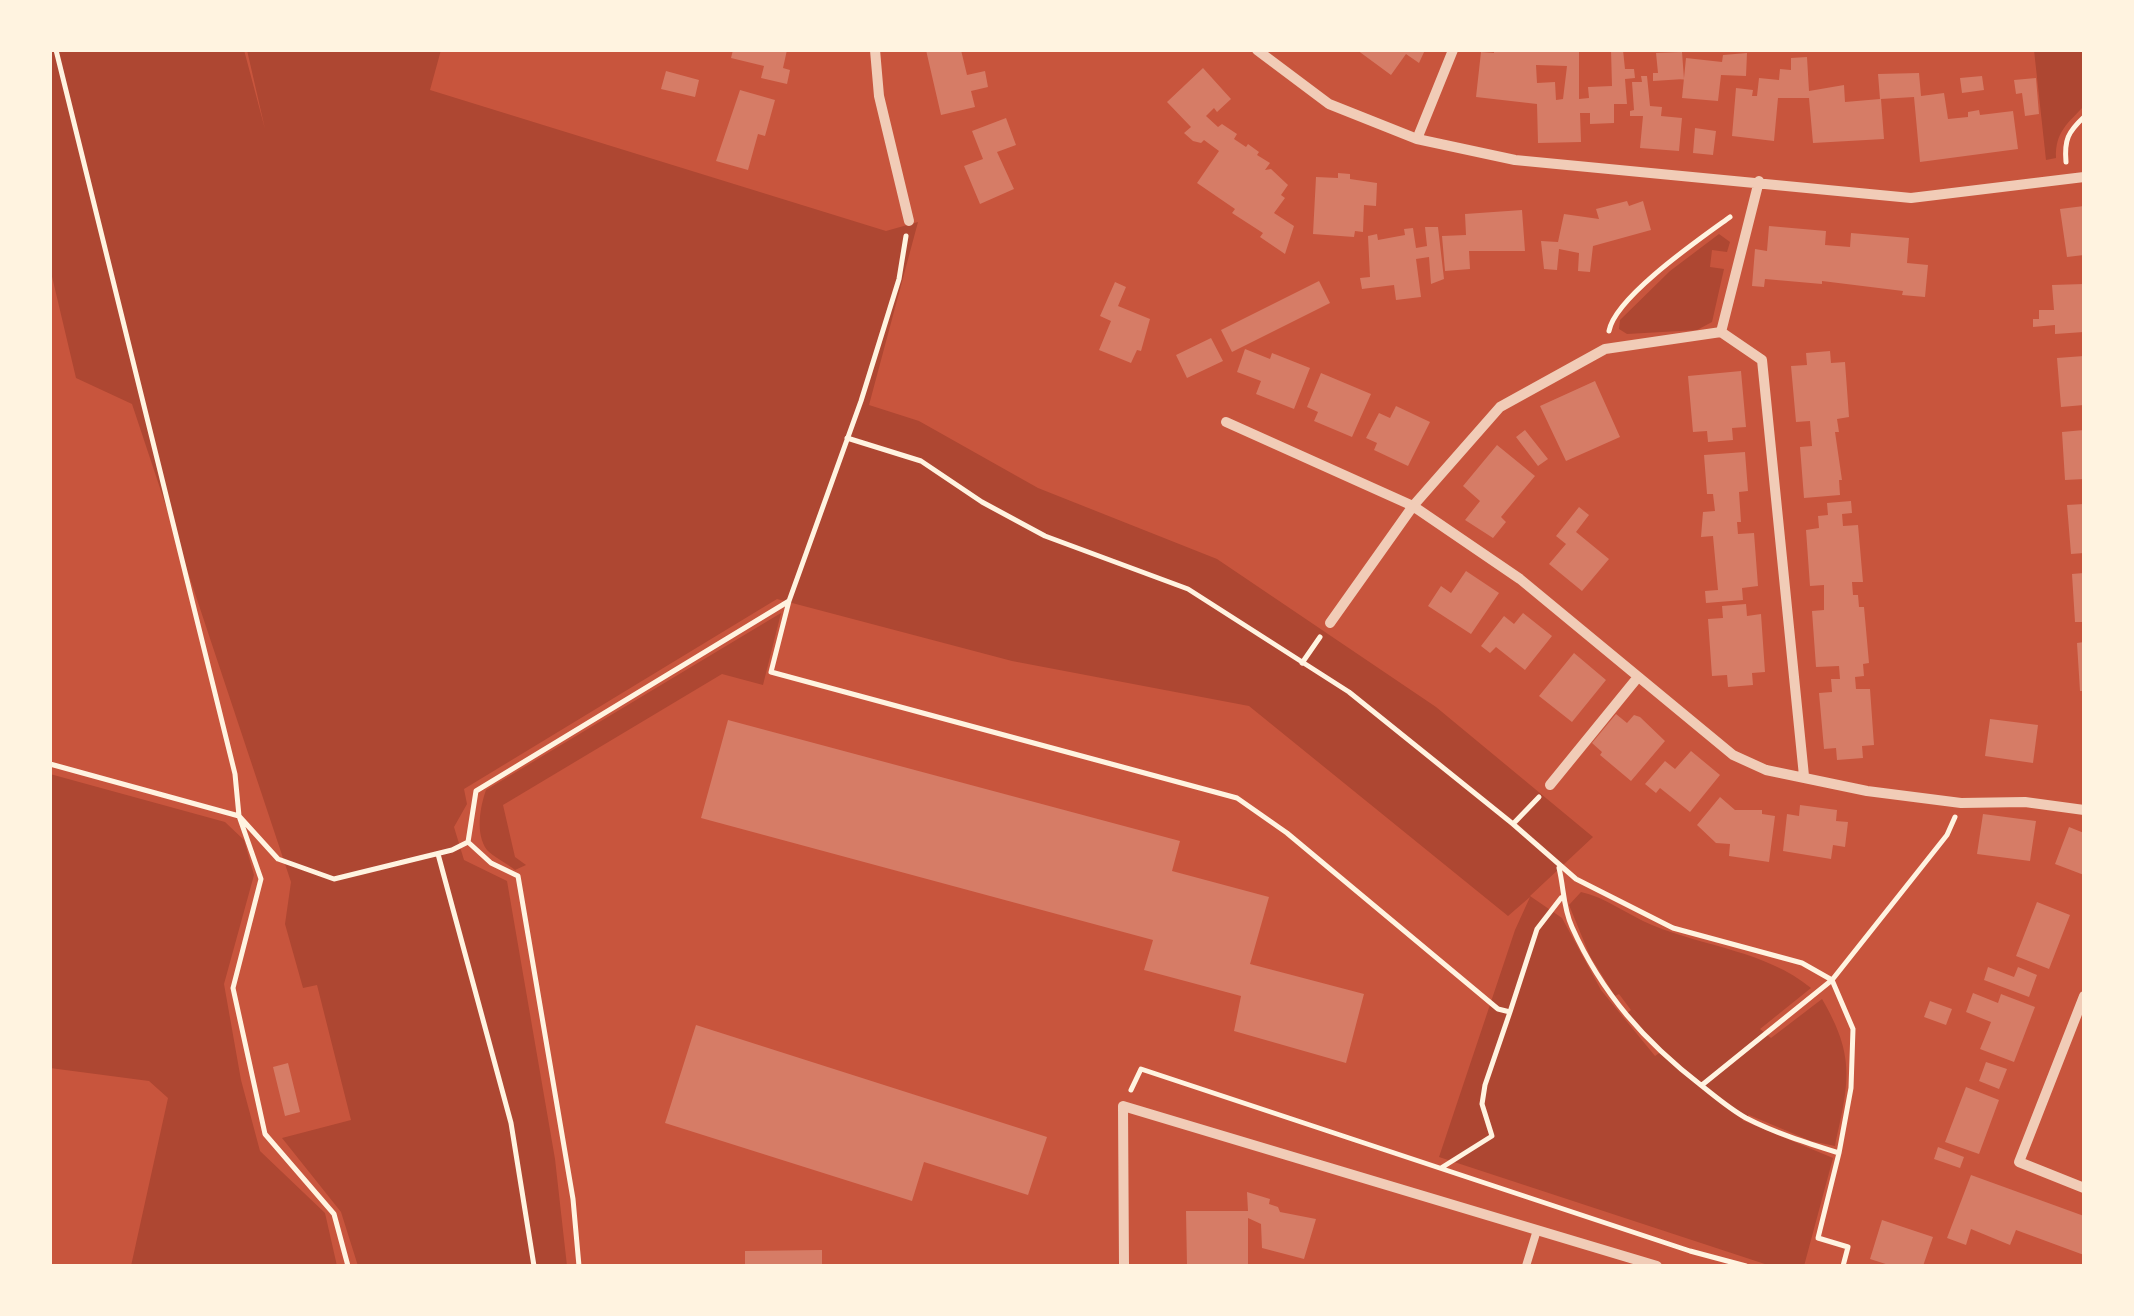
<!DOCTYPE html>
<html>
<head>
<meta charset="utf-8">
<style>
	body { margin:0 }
	#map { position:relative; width:2134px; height:1316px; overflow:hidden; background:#c8553d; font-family:Figtree,sans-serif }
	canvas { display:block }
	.frame { position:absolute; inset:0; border:52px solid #fff3e0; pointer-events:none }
</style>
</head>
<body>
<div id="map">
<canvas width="2134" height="1316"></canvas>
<div class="frame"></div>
</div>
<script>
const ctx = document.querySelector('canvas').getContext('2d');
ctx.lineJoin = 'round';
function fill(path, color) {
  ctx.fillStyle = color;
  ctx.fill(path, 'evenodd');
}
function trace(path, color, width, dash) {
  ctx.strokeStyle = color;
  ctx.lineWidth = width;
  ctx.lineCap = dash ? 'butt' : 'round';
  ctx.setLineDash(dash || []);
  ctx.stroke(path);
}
fill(new Path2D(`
	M50,50H244L265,129L247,50H441L430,90L886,231L918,222L869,405L919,421L1038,488L1217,559L1436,707L1593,837L1530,896L1562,918L1601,990L1655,1056L1662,1051L1627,1013L1631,1010L1619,994L1615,996L1590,956L1569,905L1581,892C1605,897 1628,915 1652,925C1705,947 1766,951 1811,988L1760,1029L1771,1038L1822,999C1856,1057 1849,1083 1835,1146L1811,1141L1749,1115L1742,1120L1833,1158L1804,1266H1771L1439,1157L1515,930L1530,897L1508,916L1249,706L1012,661L777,599L464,789L467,804L454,827L464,860L507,881L555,1159L567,1266H358L341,1212L282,1138L351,1120L317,985L303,988L285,924L291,882L132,404L76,378L50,268Z
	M2034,50H2083L2084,106C2068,123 2055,132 2056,158L2046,160Z
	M1719,234L1730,242L1727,252L1712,250L1710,267L1724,269L1712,322L1697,330L1627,334L1619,329L1620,320L1670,271Z
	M781,613L763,685L722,674L503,805L515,857L526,865L515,870C507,863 493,857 487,850C475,834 480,807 486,790Z
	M50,774L225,822L244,840L254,875L224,984L241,1080L260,1151L325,1213L337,1266H131L168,1098L149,1081L50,1068Z`), '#ae4732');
fill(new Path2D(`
	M733,50H787L783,68L790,70L787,84L761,78L764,66L731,58Z
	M926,50H961L967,75L985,71L988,87L971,91L975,107L941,115Z
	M1357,50H1425L1419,63L1406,54L1391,75Z
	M1494,50H1579V99L1589,98L1588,87L1612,86L1611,50H1623L1625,69H1634L1635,78L1625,79L1627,104H1614V123L1590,124V113H1580L1581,142L1538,143L1537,104L1476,97L1481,52L1494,53ZM1536,65L1567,66L1563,99L1556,100L1555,82L1537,83Z
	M1682,52L1684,79L1653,81V73H1658L1656,53Z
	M1747,53L1746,76L1721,75L1718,101L1682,98L1686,58L1722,62L1723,55Z
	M1807,57L1809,91L1844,85L1845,102L1880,99L1878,74L1919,73L1921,96L1944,93L1948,119L1968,117V112L1979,110L1980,115L2013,111L2018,149L1920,162L1914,97L1881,99L1884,139L1813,143L1809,98H1778L1774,141L1732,136L1736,88L1753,90L1752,96H1757L1759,78L1779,80L1780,69L1791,70V58Z
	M1203,68L1231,99L1217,112L1214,108L1206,116L1218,127L1222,124L1237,134L1234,139L1246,147L1248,144L1259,152L1257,155L1270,163L1265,170L1271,169L1288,185L1281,195L1285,198L1274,213L1294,226L1285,254L1260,237L1263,233L1232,213L1235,209L1197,183L1219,151L1204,140L1201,143L1193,141L1184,133L1191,127L1167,102Z
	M666,71L699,80L695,97L661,89Z
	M1641,76H1647L1650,106L1662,107L1661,116L1682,118L1679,151L1640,148L1643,116H1630V111L1634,110L1632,82H1642Z
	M1982,76L1984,90L1962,93L1960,78Z
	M2036,78L2039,114L2025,116L2022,93L2016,94L2014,80Z
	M740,90L775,100L765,136L758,134L748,170L716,161Z
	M1006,118L1016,145L997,152L1014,189L980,204L964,166L983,159L972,131Z
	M1695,128L1716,131L1713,155L1693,153Z
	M1338,173L1350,174V179L1377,183L1376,206L1364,205L1363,232L1355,231L1354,237L1313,234L1316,177L1338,178Z
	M1627,201L1629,206L1643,201L1651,230L1593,246L1590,272L1578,271L1579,253L1559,249L1557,270L1544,269L1541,241L1558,242L1564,214L1599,219L1596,209Z
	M2084,206V255L2067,257L2060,209Z
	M1522,210L1525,251H1469L1470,269L1445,271L1442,236L1466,235L1465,214Z
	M1769,226L1826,231L1825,245L1850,247L1851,233L1909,238L1907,263L1928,265L1925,297L1902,295L1903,291L1822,281V284L1765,279L1764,287L1752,286L1755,249L1767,251Z
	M1425,227H1438L1444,279L1431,284L1429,257L1416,259L1421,297L1396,300L1394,285L1362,289L1360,278L1370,277L1368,236L1377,234L1378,240L1405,235L1404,229L1413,228L1416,248L1427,246Z
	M1319,281L1330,303L1232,352L1221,330Z
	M1115,282L1126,287L1118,306L1150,319L1141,351L1137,350L1131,363L1099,350L1111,321L1100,316Z
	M2084,284V332L2055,334V325L2033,327V319H2039V310H2054L2052,285Z
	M1211,338L1223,361L1187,378L1176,355Z
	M1245,349L1270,359L1272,353L1310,368L1294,409L1256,394L1261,381L1237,372Z
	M1830,351L1831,363L1845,362L1849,417L1837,419L1839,432H1835L1842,480H1839L1840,495L1804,498L1800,447L1812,446L1811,434L1810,421L1796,422L1791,366L1807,365L1806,353Z
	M2084,356V405L2061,407L2057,358Z
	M1741,371L1746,427L1732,428L1733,440L1708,442L1707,431L1693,432L1688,376Z
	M1321,373L1371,394L1352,437L1314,421L1318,412L1307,407Z
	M1595,381L1620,437L1566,461L1540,406Z
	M1396,406L1430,422L1408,466L1374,450L1377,443L1366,438L1379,413L1390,418Z
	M1525,430L1548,459L1538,466L1516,437Z
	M2084,430V479L2065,480L2062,432Z
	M1497,445L1535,476L1501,517L1506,522L1493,538L1465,520L1480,501L1463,486Z
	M1745,452L1748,491L1739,492L1741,522H1737L1738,534L1754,533L1758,586L1742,588L1743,600L1706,603L1705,591L1718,590L1713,536L1701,537L1703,512L1715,511L1713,494H1707L1704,455Z
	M1851,501L1852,513L1842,514L1843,526L1858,525L1863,582H1852L1853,595H1858L1859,607H1864L1869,663L1863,664L1864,676L1855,677L1856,689H1870L1874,745L1862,746L1863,758L1837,760L1836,748L1824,749L1819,693L1832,692L1831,679H1840L1839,666L1816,667L1812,611L1824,610V585L1810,586L1806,530L1819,528L1818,516L1828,515L1827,503Z
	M2084,504V553L2071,554L2067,505Z
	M1579,507L1589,515L1576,532L1609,559L1582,591L1549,564L1566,544L1556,536Z
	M1466,571L1499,593L1471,634L1428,606L1441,586L1451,593Z
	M2084,573V622H2075L2072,574Z
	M1746,604L1747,616L1761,614L1765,672L1752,673L1753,685L1728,687L1727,675L1712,676L1708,619L1723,618L1722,606Z
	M1523,613L1552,636L1525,670L1496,647L1490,653L1481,646L1504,616L1514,624Z
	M2084,642V691H2080L2077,643Z
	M1574,653L1606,680L1572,722L1539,696Z
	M1616,714L1627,723L1634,715L1640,717L1665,741L1631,781L1600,755L1602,752L1592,743Z
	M1990,719L2038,725L2033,763L1985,756Z
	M728,720L1180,841L1172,871L1269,897L1250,964L1364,994L1346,1063L1234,1031L1241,996L1144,970L1153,940L701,818Z
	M1691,751L1720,775L1690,812L1660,788L1656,793L1645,784L1665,761L1675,769Z
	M1720,797L1735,810H1762V814L1775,816L1769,862L1729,856L1730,844L1716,843L1697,825Z
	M1800,805L1837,810L1836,821L1848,822L1845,847L1833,845L1831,859L1783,851L1787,814L1799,816Z
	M1983,814L2036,821L2030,861L1977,854Z
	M2069,827L2084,833V875L2055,864Z
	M2037,902L2070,915L2049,969L2016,956Z
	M1988,967L2014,977L2018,967L2037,975L2029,997L1984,980Z
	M1973,993L1998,1003L2001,994L2035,1007L2014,1062L1980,1049L1991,1022L1966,1012Z
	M1930,1001L1952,1009L1946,1025L1924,1017Z
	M696,1025L1047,1137L1028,1195L924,1162L912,1201L665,1123Z
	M1986,1062L2007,1069L1999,1089L1979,1081Z
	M288,1063L300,1112L285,1116L273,1067Z
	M1966,1087L1999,1100L1979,1154L1945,1142Z
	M1938,1147L1964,1157L1960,1168L1934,1159Z
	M1971,1175L2084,1216V1255L2016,1230L2010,1245L1971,1229L1966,1245L1947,1238Z
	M1247,1192L1270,1199L1269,1204L1278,1207L1280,1212L1316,1219L1304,1259L1262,1248L1261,1224L1248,1218V1266H1187L1186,1211H1248Z
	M1882,1220L1933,1237L1923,1266H1892L1870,1259Z
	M822,1250V1266H745V1251Z`), '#d67c66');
trace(new Path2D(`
	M56,50L235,774L239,816L278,859L334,879L452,850L468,842
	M2066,162C2064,140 2068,132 2084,117
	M1609,331C1615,297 1701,238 1730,217
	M847,438L921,461L982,502L1045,536L1188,589L1349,692L1513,824L1576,879L1673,928L1802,963L1832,980L1853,1029L1851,1088L1839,1153
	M789,601L771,672L1237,798L1287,833L1498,1009L1510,1012L1485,1085L1482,1104L1492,1136L1441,1168
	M1302,663L1320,637
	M50,764L239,816L261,879L233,988L265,1134L334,1214L348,1266
	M1513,824L1539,797
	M468,842L476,791L789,601L861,401L899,279L906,236
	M468,842L491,863L518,876L573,1199L579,1266
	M438,854L511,1123L534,1266
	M1559,868C1564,888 1563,908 1572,927C1602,994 1645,1042 1702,1086C1716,1097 1730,1109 1746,1118C1775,1133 1807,1143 1839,1153L1818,1238L1848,1247L1843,1266
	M1510,1012L1537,929L1561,898
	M1702,1085L1832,980L1947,835L1955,817
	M1131,1090L1141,1069L1690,1251L1746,1266`), '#fff3e0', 5);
trace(new Path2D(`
	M1526,1266L1537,1230`), '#f1ccb7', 8);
trace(new Path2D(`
	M875,50L879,96L909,221
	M1257,50L1329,104L1417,139L1515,160L1911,198L2084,177
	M1417,139L1453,50
	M1759,181L1721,332L1762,360L1804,776
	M1721,332L1605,349L1500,407L1413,506L1520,579L1733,755L1766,770L1867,791L1961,803L2025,802L2084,810
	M1226,422L1413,506L1330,623
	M1550,785L1638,677
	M2084,996L2019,1162L2084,1188
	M1124,1266L1123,1106L1657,1266`), '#f1ccb7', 10);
</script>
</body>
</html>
